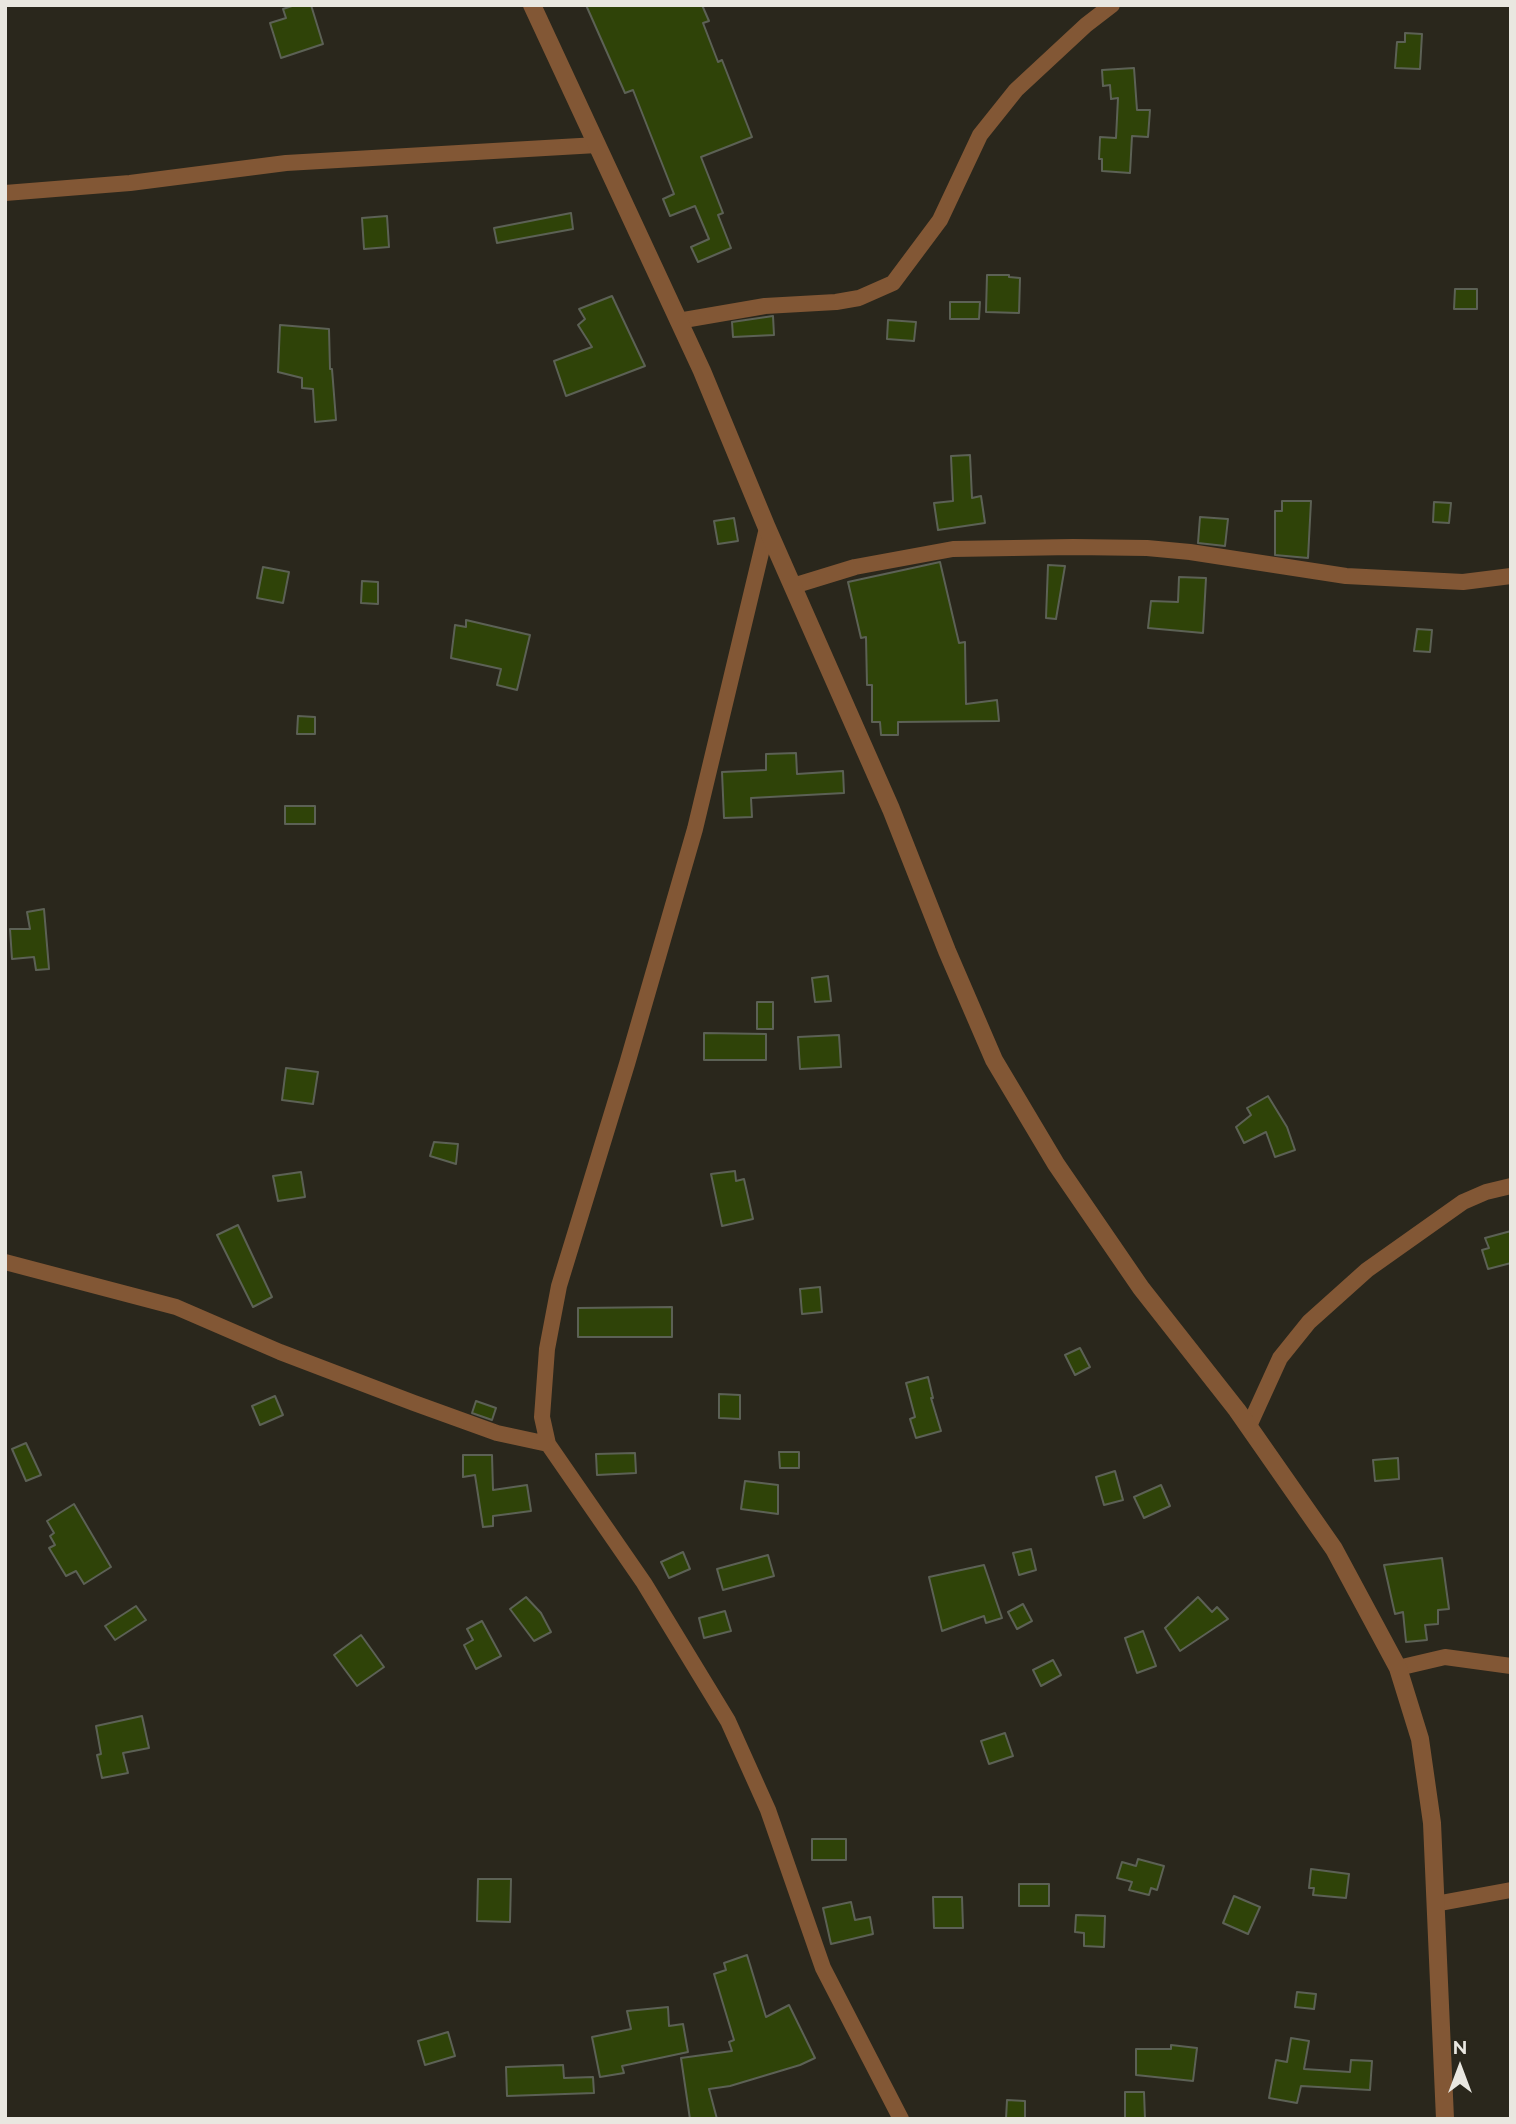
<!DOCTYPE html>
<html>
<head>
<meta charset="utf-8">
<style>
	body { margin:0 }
	#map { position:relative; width:1516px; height:2124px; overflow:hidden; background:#2a271c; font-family:Raleway,sans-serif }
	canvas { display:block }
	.frame { position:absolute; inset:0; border:7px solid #e9e7e0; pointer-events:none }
	.north { position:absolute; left:1425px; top:2033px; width:70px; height:70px; -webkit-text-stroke:5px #2a271c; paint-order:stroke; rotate:0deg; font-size:19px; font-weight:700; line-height:28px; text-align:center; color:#e9e7e0 }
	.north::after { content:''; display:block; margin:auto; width:24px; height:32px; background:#e9e7e0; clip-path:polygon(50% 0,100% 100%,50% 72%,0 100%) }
</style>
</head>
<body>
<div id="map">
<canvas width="1516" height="2124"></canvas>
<div class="frame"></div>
<div class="north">N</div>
</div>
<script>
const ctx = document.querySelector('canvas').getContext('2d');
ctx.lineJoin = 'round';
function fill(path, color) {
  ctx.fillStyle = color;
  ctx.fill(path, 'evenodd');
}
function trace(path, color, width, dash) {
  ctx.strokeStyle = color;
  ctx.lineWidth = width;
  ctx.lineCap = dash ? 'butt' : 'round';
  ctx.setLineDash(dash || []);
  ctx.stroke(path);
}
const building = new Path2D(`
	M295,5H311L323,44L281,58L270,23L286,18L283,9Z
	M586,5H702L709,21L703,23L718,62L722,60L752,137L701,157L723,213L718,215L731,248L698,262L691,247L709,239L695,206L670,216L663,199L674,194L633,90L625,93Z
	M1405,33L1422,34L1420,69L1395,68L1397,42H1405Z
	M1134,68L1137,110H1150L1148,137L1132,136L1130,173L1102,171V159H1099L1100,137L1116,138L1118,98L1111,99L1110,85L1103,86L1102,70Z
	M571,213L573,229L497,243L494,228Z
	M387,216L389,247L364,249L362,218Z
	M987,275H1009V277L1020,278L1019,313L986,312Z
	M1455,289H1477V309H1454Z
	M612,296L645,366L566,396L554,361L592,347L578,325L585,319L579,309Z
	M950,302H980L979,319H950Z
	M773,316L774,335L733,337L732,322Z
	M888,320L916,322L914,341L887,339Z
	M280,325L329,329L330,369H332L336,420L315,422L313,389L302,388V378L278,372Z
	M970,455L972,498L981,496L985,523L938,530L934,503L953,501L951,456Z
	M1282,501H1311L1308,558L1275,555V511H1282Z
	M1434,502L1451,503L1449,523L1433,522Z
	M1200,517L1228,519L1225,546L1198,543Z
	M734,518L738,541L718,544L714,521Z
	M940,562L959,643L965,642L966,704L997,700L999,721L898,722V735H881L880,722H872V685H867L866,637L861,638L848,582Z
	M1048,565L1065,566L1056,619L1046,618Z
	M263,567L289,572L283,603L257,598Z
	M1179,577L1206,578L1203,633L1148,628L1151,601L1178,602Z
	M362,581L378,582V604L361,603Z
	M466,620L530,635L517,690L497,685L501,669L451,658L455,625L466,627Z
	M1417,629L1432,630L1430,652L1414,651Z
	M298,716L315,717V734H297Z
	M796,753L797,774L843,771L844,793L751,798L752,817L724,818L722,772L766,770V754Z
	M285,806H315V824H285Z
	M44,909L49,969L36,970L34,957L12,959L10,929H30L27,912Z
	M828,976L831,1001L815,1002L812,978Z
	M757,1002H773V1029H757Z
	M704,1033L766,1034V1060H704Z
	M839,1035L841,1067L800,1069L798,1037Z
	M286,1068L318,1072L313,1104L282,1100Z
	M1268,1096L1287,1127L1295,1150L1275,1157L1266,1132L1244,1143L1236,1127L1251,1115L1247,1108Z
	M434,1142L458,1144L456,1164L430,1156Z
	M735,1171L736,1181L744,1179L753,1219L722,1226L711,1174Z
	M301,1172L305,1197L278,1201L273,1176Z
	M238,1225L272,1297L253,1307L217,1235Z
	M1511,1231V1263L1488,1269L1482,1250L1489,1248L1485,1238Z
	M820,1287L822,1312L802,1314L800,1289Z
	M672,1307V1337H578V1308Z
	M1080,1348L1090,1367L1075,1375L1065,1355Z
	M928,1377L933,1398H931L941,1431L916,1438L910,1419L915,1417L906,1383Z
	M719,1394L740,1395V1419L719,1418Z
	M275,1396L283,1415L260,1425L252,1406Z
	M476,1401L496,1408L492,1420L472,1413Z
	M26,1443L41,1475L26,1481L12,1449Z
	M779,1452H799V1468H780Z
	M635,1453L636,1473L597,1475L596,1454Z
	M463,1455H492L493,1490L527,1485L531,1511L493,1516V1526L483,1527L475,1475L463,1477Z
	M1398,1458L1399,1479L1375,1481L1373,1460Z
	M1115,1471L1123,1500L1104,1505L1096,1477Z
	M745,1481L778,1485V1514L741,1509Z
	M1161,1485L1170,1506L1144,1518L1134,1497Z
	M74,1504L111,1567L84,1584L76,1571L66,1576L49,1548L55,1545L50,1536L54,1533L47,1521Z
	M1031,1549L1036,1570L1019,1575L1013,1553Z
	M683,1552L690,1569L669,1578L661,1562Z
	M768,1555L774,1576L723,1590L717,1569Z
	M1442,1558L1449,1609L1438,1610V1624L1425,1625L1427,1640L1406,1642L1403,1612L1395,1614L1384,1565Z
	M984,1565L1002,1618L986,1623L984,1616L942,1631L929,1577Z
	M526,1597L541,1613L551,1632L534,1641L510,1609Z
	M1198,1597L1212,1612L1217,1607L1228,1619L1180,1651L1165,1628Z
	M1023,1604L1032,1621L1017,1629L1008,1612Z
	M136,1606L146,1620L115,1640L105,1626Z
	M725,1611L731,1631L704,1638L699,1618Z
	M482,1621L501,1656L476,1669L464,1645L473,1640L467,1629Z
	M1143,1631L1156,1666L1137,1673L1125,1638Z
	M361,1635L384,1667L357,1686L334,1655Z
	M1053,1660L1061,1675L1041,1686L1033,1670Z
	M142,1716L149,1748L123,1753L128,1773L102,1778L97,1755L101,1754L96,1726Z
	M1005,1733L1013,1756L989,1764L981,1741Z
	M812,1839H846V1860H812Z
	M1138,1859L1164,1866L1157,1890L1151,1888L1149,1895L1129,1890L1132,1882L1117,1878L1122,1862L1136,1866Z
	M1311,1869L1349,1874L1346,1898L1313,1895L1314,1888H1309Z
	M478,1879H511L510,1922L477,1921Z
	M1019,1884H1049V1906H1019Z
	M1234,1896L1260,1907L1248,1934L1223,1923Z
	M933,1897H962L963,1928H934Z
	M851,1902L855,1920L870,1917L873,1934L831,1944L823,1908Z
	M1076,1915L1105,1916L1104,1947L1084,1946V1933L1075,1932Z
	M747,1955L766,2017L789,2005L815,2058L800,2065L730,2086L709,2089L717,2119H690L681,2058L732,2051L729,2042L734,2040L714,1974L726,1970L724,1963Z
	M1297,1992L1316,1994L1314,2009L1295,2007Z
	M668,2007L669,2026L683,2024L688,2052L622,2066L624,2073L600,2077L592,2037L631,2029L627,2011Z
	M448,2032L455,2056L425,2065L418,2041Z
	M1291,2038L1309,2041L1304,2069L1350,2072L1351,2060L1372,2061L1370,2090L1301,2086L1297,2103L1269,2098L1276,2060L1287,2062Z
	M1171,2045L1197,2048L1193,2081L1136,2075V2049H1171Z
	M563,2065L564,2078L593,2077L594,2093L507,2096L506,2067Z
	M1125,2092H1144L1145,2119H1125Z
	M1007,2100L1025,2101V2119H1006Z`);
fill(building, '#2f4308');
trace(building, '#5c6155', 2);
trace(new Path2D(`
	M5,193L130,183L286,163L597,145
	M678,321L765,306L836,302L859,298L893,283L940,220L980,135L1016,90L1086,25L1112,5
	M767,528L695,829L627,1064L559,1286L547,1349L542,1417L548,1444L644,1583L728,1721L768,1810L823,1968L901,2119
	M793,586L855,567L953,549L1073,547L1147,548L1190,552L1346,576L1463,582L1511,576
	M5,1262L176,1307L280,1352L414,1403L497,1433L548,1444
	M1249,1426L1280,1358L1309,1322L1367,1270L1463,1202L1486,1192L1511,1186
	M1398,1668L1445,1657L1511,1666
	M1435,1904L1511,1890`), '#825735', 16);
trace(new Path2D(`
	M532,5L702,371L767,528L891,809L947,951L994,1060L1056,1164L1141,1288L1237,1410L1334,1549L1398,1668L1420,1739L1432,1823L1445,2119`), '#825735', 18);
</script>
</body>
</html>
